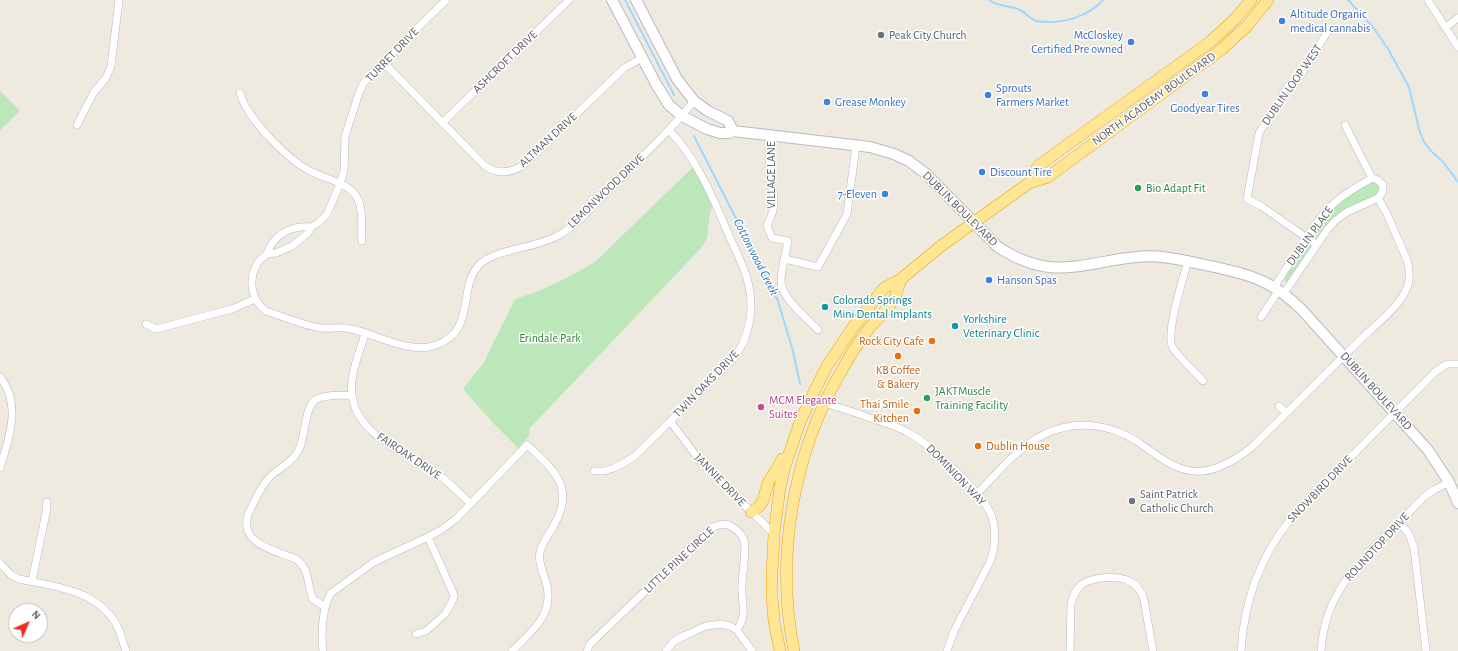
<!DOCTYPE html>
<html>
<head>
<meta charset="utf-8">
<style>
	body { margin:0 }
	#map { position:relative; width:1458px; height:651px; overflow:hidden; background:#eeeae0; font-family:"Alegreya Sans",sans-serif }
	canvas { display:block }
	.north { position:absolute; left:8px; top:603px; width:40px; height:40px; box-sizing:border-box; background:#fff; border:1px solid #bdbfc1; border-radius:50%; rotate:45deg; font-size:11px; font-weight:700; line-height:16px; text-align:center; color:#595e63 }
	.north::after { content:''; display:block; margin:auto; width:14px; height:18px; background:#f52c1f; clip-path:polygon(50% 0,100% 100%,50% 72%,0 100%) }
</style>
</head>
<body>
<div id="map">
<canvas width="1458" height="651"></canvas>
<div class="north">N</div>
</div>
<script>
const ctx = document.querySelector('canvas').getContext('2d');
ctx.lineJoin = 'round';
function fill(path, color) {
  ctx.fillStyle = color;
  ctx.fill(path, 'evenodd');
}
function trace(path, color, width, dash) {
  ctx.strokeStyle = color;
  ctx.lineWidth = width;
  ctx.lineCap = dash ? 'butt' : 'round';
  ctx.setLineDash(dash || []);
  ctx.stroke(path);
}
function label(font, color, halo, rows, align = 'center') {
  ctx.font = font + ' "Alegreya Sans",sans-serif';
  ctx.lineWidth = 3;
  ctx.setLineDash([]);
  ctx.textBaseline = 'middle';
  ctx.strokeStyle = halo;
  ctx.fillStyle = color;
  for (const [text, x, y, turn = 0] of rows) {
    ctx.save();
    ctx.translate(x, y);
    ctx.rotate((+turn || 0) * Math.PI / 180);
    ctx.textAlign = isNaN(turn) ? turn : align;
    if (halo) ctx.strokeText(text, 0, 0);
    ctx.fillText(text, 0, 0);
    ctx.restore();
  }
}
fill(new Path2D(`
	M0,91L20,111L0,130Z
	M695,165L715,203L710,212L707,238L702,247L530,428L529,436L518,448L494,424L463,389L484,362L515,299L536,292L567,278L595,262Z
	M1372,183H1377L1380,187L1378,195L1350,206L1341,212L1327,224L1318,238L1316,239L1313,237C1316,219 1355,187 1372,183Z
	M1308,245L1311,246V249L1288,282H1285V277L1306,246Z`), '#bbe7bb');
trace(new Path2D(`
	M625,0L674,95
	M989,0C999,7 1007,5 1018,9C1024,11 1028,17 1034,20C1038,22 1044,22 1049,22C1069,22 1089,15 1103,0
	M1348,0L1373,27L1388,49L1409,87L1419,129L1424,142L1432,152L1443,162L1458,182
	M694,136L778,301L793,351L800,384`), '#9fd7ff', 2);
const minor = new Path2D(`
	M1428,0L1458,47
	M1446,27L1458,18
	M383,62L485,166C499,175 513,173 526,163L624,68L642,58
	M240,93C242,97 243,103 246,107C257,127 288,159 308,170C321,178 348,182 356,196C364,208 361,227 362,241
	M442,123L569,0
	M77,125L94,92L106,78L111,66L119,0
	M771,136L769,153L770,179L774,197L773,211L767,226L772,238L788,241C786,252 781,271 781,281C781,298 807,318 818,330
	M311,227C295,225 278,232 270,247C268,250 268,253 266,255C263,258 259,260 257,264C248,280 251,300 266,311C281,316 305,326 321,328C331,329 341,326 351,329C376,334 411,355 436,345C477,331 457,286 480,264C496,249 537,248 559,235C578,224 593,206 608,190C638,161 668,133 694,101
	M1317,245L1261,206L1247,199L1259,133L1288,86L1300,76L1328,31
	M267,254L276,253L292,246L308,233L311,227L318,223L327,214L340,184L344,171L345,137L347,130L359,93L363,84L373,72L446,0
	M785,259L818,267L847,214L856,146
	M1188,261C1183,278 1166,332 1172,346C1177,356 1195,372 1203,381
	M1274,287C1291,262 1311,226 1331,206C1343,194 1358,186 1372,178
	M1284,293L1327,230L1335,221L1347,212L1378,198L1382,193L1383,185L1378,180L1372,178L1345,125
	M1261,317L1279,290
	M146,324L156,329L232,309L255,299
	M365,333C360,353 349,374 352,395C357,436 405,451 434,471C448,481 459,493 471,504
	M0,377C22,405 9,438 0,468
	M824,403C841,408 857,413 873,419C885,423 897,426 907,432C929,443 985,495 992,517C997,532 995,547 990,562L954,631L947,651
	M1279,406L1286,413
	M670,421L701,462L774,534
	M594,471H604L614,468L624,463L635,456L732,360C745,345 751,324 751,304C751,281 740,259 730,238C714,200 698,160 669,130
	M977,494C997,473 1019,446 1045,434C1076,419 1110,424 1138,442C1158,456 1178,474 1203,471C1221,469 1238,458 1252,447C1289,410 1326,374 1363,337C1376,325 1398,307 1405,292C1411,282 1410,271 1407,260L1387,214L1378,198
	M1399,522L1409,534L1414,548L1426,651
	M0,563L11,575L19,579C57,587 101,590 119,630C122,637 123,644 126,651
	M32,581L46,513L47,502
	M325,607L313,599C306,583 311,571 296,559C275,550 239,545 248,514C254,503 259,489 268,479C277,468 295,462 300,447C305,435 305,408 315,400C324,394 341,396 352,395
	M416,634L426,631L445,614L452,602L454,595L428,537
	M323,651C321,635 322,607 331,593L374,562L428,537L441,530L457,518L527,445C553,469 576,487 554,525C550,534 542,542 540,552C538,563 543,572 546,582C555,614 533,630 512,651
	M587,651L590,644L711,528C719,524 726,522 734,528C738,531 742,535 744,540C747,549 742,574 742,586C741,603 748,614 737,630
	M666,651L674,641L686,635L706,626L722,624L730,626L737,630L752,651
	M1070,651L1071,604C1073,597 1075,590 1081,585C1091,577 1117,575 1129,581C1137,585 1142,592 1144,600L1153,651
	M1241,651C1244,603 1260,557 1290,520C1307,498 1328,480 1347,461C1376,431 1406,402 1435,372L1447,364H1458
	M1321,651C1324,601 1349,573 1382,539C1397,525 1411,510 1425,496L1434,490L1449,482`);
const secondary = new Path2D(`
	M612,0L656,84L669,105L682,116L707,129L720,133H729L733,131L870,147L894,154L909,161L926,174L998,247C1052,282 1080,263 1136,257C1163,254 1189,262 1215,267C1232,271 1249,274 1264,282C1279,289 1291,299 1303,311L1428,450L1449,482L1458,503
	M636,0L677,79L694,101L708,111L728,121L733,131`);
const trunk = new Path2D(`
	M1029,183L1038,166L1210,42L1236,18L1251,0
	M751,512C768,503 762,495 769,481C774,473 779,467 782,459
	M780,651L774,621L772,596V573L774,534L780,487L785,466L800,422L813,394L827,366L853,327L884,288L901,279L941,246L1029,183L1048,177L1222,49L1247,26L1268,0
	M794,651C775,557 793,452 842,370C850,355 860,340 870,327C878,318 888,309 894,299C897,293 899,285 901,279`);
trace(minor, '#b6b9be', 8);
trace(secondary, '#b6bbc1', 12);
trace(trunk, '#eea000', 12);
trace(minor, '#fff', 7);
trace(secondary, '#fff', 10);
trace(trunk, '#ffe695', 11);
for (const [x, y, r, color] of [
	[1282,21,4,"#3f7fe0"],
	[881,35,4,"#6b7280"],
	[1131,42,4,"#3f7fe0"],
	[1205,94,4,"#3f7fe0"],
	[988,95,4,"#3f7fe0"],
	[827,102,4,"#3f7fe0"],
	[982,172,4,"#3f7fe0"],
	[1138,188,4,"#2e9e5b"],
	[885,194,4,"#3f7fe0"],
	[989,280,4,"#3f7fe0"],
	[825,307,4,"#0f9aa8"],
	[955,326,4,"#0f9aa8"],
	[932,341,4,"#e8710a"],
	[898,356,4,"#e8710a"],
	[927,398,4,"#2e9e5b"],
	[761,407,4,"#d1479c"],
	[917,411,4,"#e8710a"],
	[978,446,4,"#e8710a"],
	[1132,501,4,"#6b7280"]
]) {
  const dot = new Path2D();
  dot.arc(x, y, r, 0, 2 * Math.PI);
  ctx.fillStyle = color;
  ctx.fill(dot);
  trace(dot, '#fff', 1.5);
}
label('12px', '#366cbe', '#fff', [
	["Altitude Organic",1290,14],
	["medical cannabis",1290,28],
	["McCloskey",1123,35,"right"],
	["Certified Pre owned",1123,49,"right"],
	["Sprouts",996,88],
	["Farmers Market",996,102],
	["Grease Monkey",835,102],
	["Goodyear Tires",1205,108,"center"],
	["Discount Tire",990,172],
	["7-Eleven",877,194,"right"],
	["Hanson Spas",997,280]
], 'left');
label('12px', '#5b616d', '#fff', [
	["Peak City Church",889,35],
	["Saint Patrick",1140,494],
	["Catholic Church",1140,508]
], 'left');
label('12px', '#595e63', '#fff', [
	["TURRET DRIVE",392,55,-46],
	["ASHCROFT DRIVE",505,62,-44],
	["DUBLIN LOOP WEST",1292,85,-55],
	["NORTH ACADEMY BOULEVARD",1154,99,-36],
	["ALTMAN DRIVE",548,140,-43],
	["VILLAGE LANE",771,175,-90],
	["LEMONWOOD DRIVE",606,191,-44],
	["DUBLIN BOULEVARD",960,209,45],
	["DUBLIN PLACE",1310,236,-54],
	["TWIN OAKS DRIVE",706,384,-46],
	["DUBLIN BOULEVARD",1376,391,48],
	["FAIROAK DRIVE",409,456,34],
	["DOMINION WAY",956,475,46],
	["JANNIE DRIVE",720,480,46],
	["SNOWBIRD DRIVE",1320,489,-46],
	["ROUNDTOP DRIVE",1377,547,-47],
	["LITTLE PINE CIRCLE",679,560,-43]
]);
label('12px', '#27864d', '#fff', [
	["Bio Adapt Fit",1146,188],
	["JAKTMuscle",935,391],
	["Training Facility",935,405]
], 'left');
label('12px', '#0d838f', '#fff', [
	["Colorado Springs",833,300],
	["Mini Dental Implants",833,314],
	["Yorkshire",963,319],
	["Veterinary Clinic",963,333]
], 'left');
label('12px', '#2e8531', '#fff', [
	["Erindale Park",550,338]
]);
label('12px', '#c56008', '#fff', [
	["Rock City Cafe",924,341],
	["KB Coffee",898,370,"center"],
	["& Bakery",898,384,"center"],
	["Thai Smile",909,404],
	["Kitchen",909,418],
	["Dublin House",986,446,"left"]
], 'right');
label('12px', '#b23c85', '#fff', [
	["MCM Elegante",769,400],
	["Suites",769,414]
], 'left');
label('italic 13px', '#3578b8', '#fff', [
	["Cottonwood Creek",756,257,63]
]);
</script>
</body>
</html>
